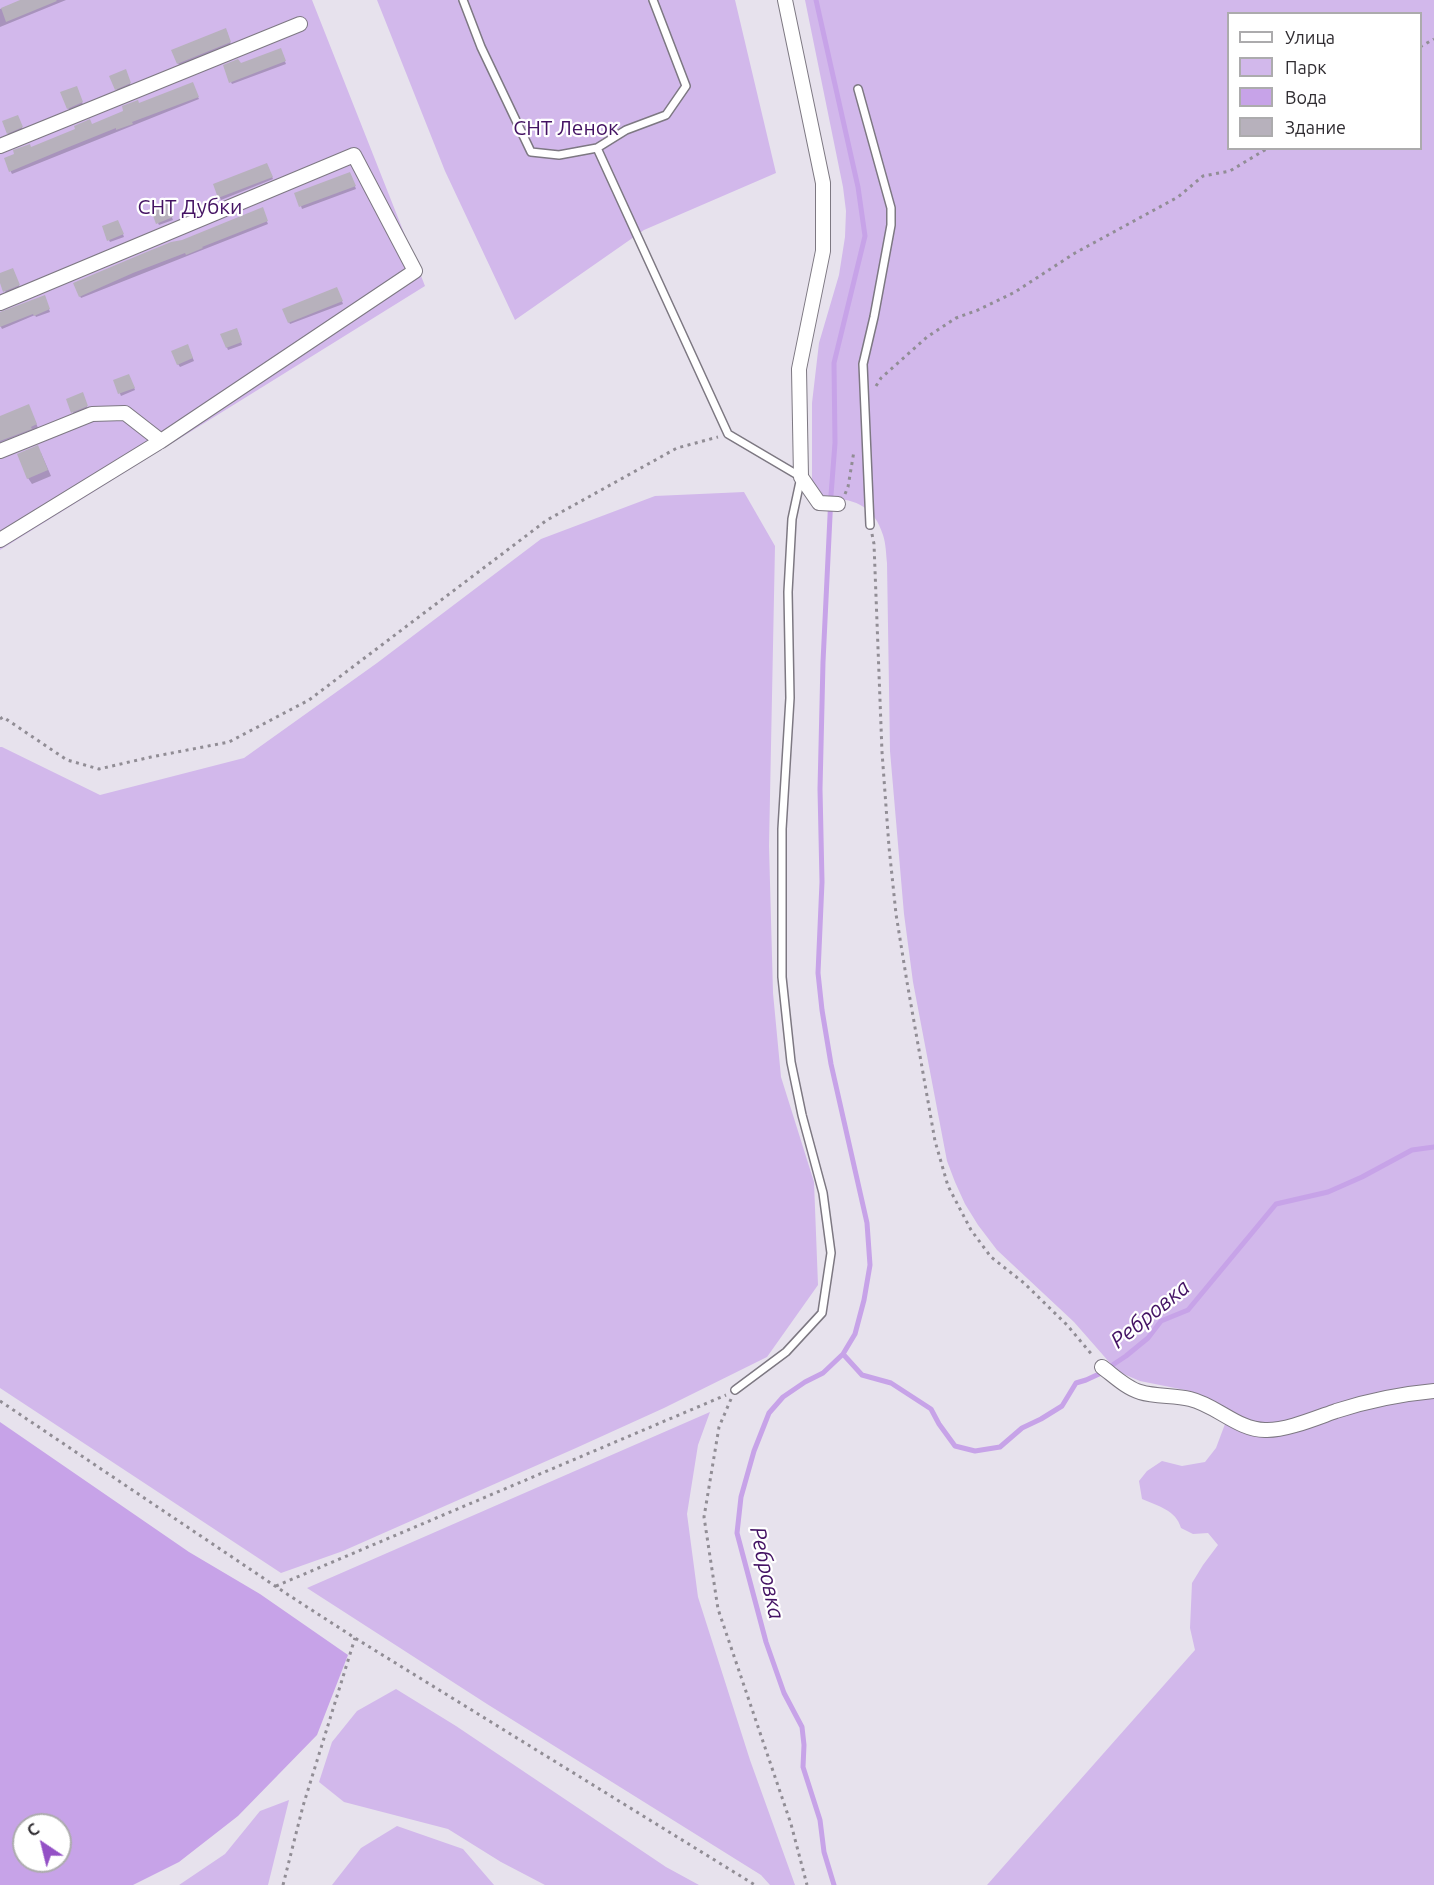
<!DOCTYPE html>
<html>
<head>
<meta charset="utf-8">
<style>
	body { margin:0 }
	#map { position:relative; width:1434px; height:1885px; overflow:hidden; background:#e7e2ed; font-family:Ubuntu,sans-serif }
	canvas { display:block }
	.legend { position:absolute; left:1227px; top:12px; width:195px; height:138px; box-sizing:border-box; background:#fff; border:2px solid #acabad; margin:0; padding:8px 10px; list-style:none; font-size:18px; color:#302d32 }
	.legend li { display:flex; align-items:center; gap:12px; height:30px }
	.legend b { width:30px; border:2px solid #acabad }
	.north { position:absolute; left:12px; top:1813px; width:60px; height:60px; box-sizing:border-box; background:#fff; border:2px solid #acabad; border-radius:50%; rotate:325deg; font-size:16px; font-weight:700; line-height:24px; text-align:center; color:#302d32 }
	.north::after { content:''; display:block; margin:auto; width:21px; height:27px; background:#9451c6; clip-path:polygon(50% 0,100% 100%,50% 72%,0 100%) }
</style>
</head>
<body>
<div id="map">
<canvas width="1434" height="1885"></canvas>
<ul class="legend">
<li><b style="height:8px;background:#fff"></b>Улица</li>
<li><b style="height:16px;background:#d2b8eb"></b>Парк</li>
<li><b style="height:16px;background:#c7a3e8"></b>Вода</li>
<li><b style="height:16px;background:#b7b1bc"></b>Здание</li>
</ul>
<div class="north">С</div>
</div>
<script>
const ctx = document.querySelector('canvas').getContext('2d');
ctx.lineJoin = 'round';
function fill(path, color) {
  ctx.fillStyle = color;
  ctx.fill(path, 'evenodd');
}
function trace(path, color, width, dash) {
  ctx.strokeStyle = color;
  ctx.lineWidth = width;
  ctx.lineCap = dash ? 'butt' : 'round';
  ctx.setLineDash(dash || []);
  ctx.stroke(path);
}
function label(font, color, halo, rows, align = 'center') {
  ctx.font = font + ' Ubuntu,sans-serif';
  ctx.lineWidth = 4.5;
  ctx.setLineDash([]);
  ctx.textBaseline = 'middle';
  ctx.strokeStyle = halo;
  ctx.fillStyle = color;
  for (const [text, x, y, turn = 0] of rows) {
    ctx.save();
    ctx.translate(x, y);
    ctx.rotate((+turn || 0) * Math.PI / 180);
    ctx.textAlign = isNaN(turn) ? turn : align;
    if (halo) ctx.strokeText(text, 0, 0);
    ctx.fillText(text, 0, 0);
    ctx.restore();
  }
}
fill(new Path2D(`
	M0,0H312L425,286L0,550Z
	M377,0H735L776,173L644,230L515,320L445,171Z
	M805,0H1434V1885H987L1195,1650L1190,1628L1192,1583L1203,1565L1218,1545L1208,1533L1193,1534L1181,1528C1176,1510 1158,1506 1142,1499L1139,1481L1147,1471L1162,1461L1182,1466L1205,1462L1216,1448L1225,1424L1211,1400L1190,1391L1140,1381L1121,1373L1110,1363L1074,1322L997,1250L978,1225L965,1204L955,1182L947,1161L913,982L904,914L890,751L887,563C886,554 886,544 883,535C874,505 852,497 823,499L812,481V403L819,343L839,275L845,237L846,211L843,187ZM1228,14H1420V148H1228Z
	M744,492L775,546L769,846L773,993L781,1077L814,1182L818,1285L767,1357L664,1408L576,1448L343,1551L281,1573L0,1388V747H2L100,795L244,758L377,663L541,539L655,496Z
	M710,1412L698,1445L687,1514L698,1597L750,1760L795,1885H770L761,1875L487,1704L307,1588Z
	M396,1689L456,1726L666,1867L699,1885H545L501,1862L448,1829L344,1802L319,1782L332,1742L357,1711Z
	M289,1800L268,1885H179L225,1854L260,1811Z
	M397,1826L463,1849L494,1885H332L361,1848Z`), '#d2b8eb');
fill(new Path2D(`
	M0,1422L189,1552L260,1594L348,1655L317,1735L238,1816L179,1862L133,1885H0ZM24,1825H60V1861H24Z`), '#c7a3e8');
fill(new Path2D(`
	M23,0H66L0,27V9Z
	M227,32L231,45L179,65L178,63Z
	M281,52L286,64L232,84L231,82L240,65Z
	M126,73L131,86L118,91L116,89Z
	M193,87L199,99L12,174L11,172L6,159L92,126L139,105Z
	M78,90L83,105L70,111L68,108Z
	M19,119L23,130L9,135L8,133Z
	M268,167L273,179L221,200L215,185Z
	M351,176L356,189L302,209L301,206Z
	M168,208L173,220L159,225L158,223Z
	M263,212L268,224L81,298L80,296L182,241Z
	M119,224L124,237L110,242L109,240Z
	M14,272L20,288L6,293L0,279V275Z
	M338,291L343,304L290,324L289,322Z
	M45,299L50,312L36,317L35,315L2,329L0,325V313Z
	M238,332L242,345L228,350L222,335Z
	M189,349L194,361L180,367L178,364Z
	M130,378L135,390L121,396L115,381Z
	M83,397L88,409L74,414L73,412Z
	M31,412L39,430L0,448V418Z
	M41,453L51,476L32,484L28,478Z`), '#0003');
trace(new Path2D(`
	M816,0L858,187L865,236L834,363L835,443L831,495L823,662L820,789L822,882L818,973L822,1010L831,1064L867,1223L870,1265L864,1300L855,1334L843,1354L823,1373L805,1382L783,1397L769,1413L754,1451L741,1497L737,1533L766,1642L784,1693L802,1727L804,1745L803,1767L820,1820L824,1852L834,1885
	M843,1354L862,1375L891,1383L931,1409L939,1424L955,1446L975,1451L1000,1447L1022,1428L1041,1419L1062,1406L1076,1383L1086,1380L1099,1374L1126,1356L1148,1338L1161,1321L1188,1310L1276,1204L1328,1192L1362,1177L1412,1150L1434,1147`), '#c7a3e8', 5);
fill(new Path2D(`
	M20,0H56L57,1L6,22L1,8Z
	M226,28L231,42L177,64L171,50Z
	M281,48L286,61L229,83L223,65L238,59L241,63Z
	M126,69L131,83L115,90L109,76Z
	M193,82L199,97L132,122L133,124L116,130V128L64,149L9,172L4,158L14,154L13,150L30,144L31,147L75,129L74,126L90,119L92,124L123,111L122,106L138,100L139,103Z
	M77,86L83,102L67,109L60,92Z
	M18,115L23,127L7,134L2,121Z
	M267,163L273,177L218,198L213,184Z
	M350,172L356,186L299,207L294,193Z
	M167,203L173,217L156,224L151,210Z
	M263,207L268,221L202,247L203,248L186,255L185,253L133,273L79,297L73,283L144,253L171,242L182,240Z
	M118,220L124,234L107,241L102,226Z
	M13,268L20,285L3,292L0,283V273Z
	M337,287L343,301L288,323L282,309Z
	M45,295L50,309L34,316L33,314L0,327V312Z
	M237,328L242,342L226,348L220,334Z
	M188,344L193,358L177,365L171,351Z
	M129,374L135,388L118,394L113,380Z
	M83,392L88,406L71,413L66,399Z
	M29,404L37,424L31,427L32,429L0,441V416Z
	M38,445L48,470L27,479L17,454Z`), '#b7b1bc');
const lane = new Path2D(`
	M463,0L481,47L531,152L559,155L597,148L728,434L801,477L792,519L788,592L790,698L782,829V977L791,1062L802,1115L823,1193L831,1253L822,1313L786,1352L735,1390
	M858,89L891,208V225L874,317L863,364L870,525
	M597,148L626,130L666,115L686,86L653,0`);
const street = new Path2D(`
	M785,0L823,183V251L799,369L801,477L819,503L838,504
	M0,146L300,24
	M0,303L354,155L415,271L161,441L125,413L92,414L0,451
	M0,540L161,441
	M1102,1367C1113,1375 1126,1388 1140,1392C1156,1397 1174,1395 1190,1399C1216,1405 1238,1430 1265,1430C1285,1431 1316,1418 1336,1411C1367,1401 1401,1394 1434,1391`);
trace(lane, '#7d7882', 10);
trace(street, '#7d7882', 16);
trace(new Path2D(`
	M1420,47L1434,39
	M876,386L881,378L927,337L956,318L978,310L1015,292L1075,253L1178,197L1203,176L1230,171L1268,148
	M845,494L848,487L854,451
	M872,534L874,544L882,752L889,847L896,914L907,982L935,1141L948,1186L971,1230L991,1257L1024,1283L1067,1325L1093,1356
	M0,719L3,717L67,760L99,769L151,757L229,742L309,700L547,520L677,448L718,437
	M731,1399L719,1427L704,1517L718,1609L791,1824L807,1885
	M0,1401L287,1594L355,1638L755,1885
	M276,1586L726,1395
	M283,1885L303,1806L355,1638`), '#918d95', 3, [3, 4.5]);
trace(lane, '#fff', 7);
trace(street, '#fff', 14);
label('21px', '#441363', '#fff', [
	["СНТ Ленок",566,128],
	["СНТ Дубки",190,207]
]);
label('italic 22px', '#441364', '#fff', [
	["Ребровка",1150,1314,-39],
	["Ребровка",767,1573,78]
]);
</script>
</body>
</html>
